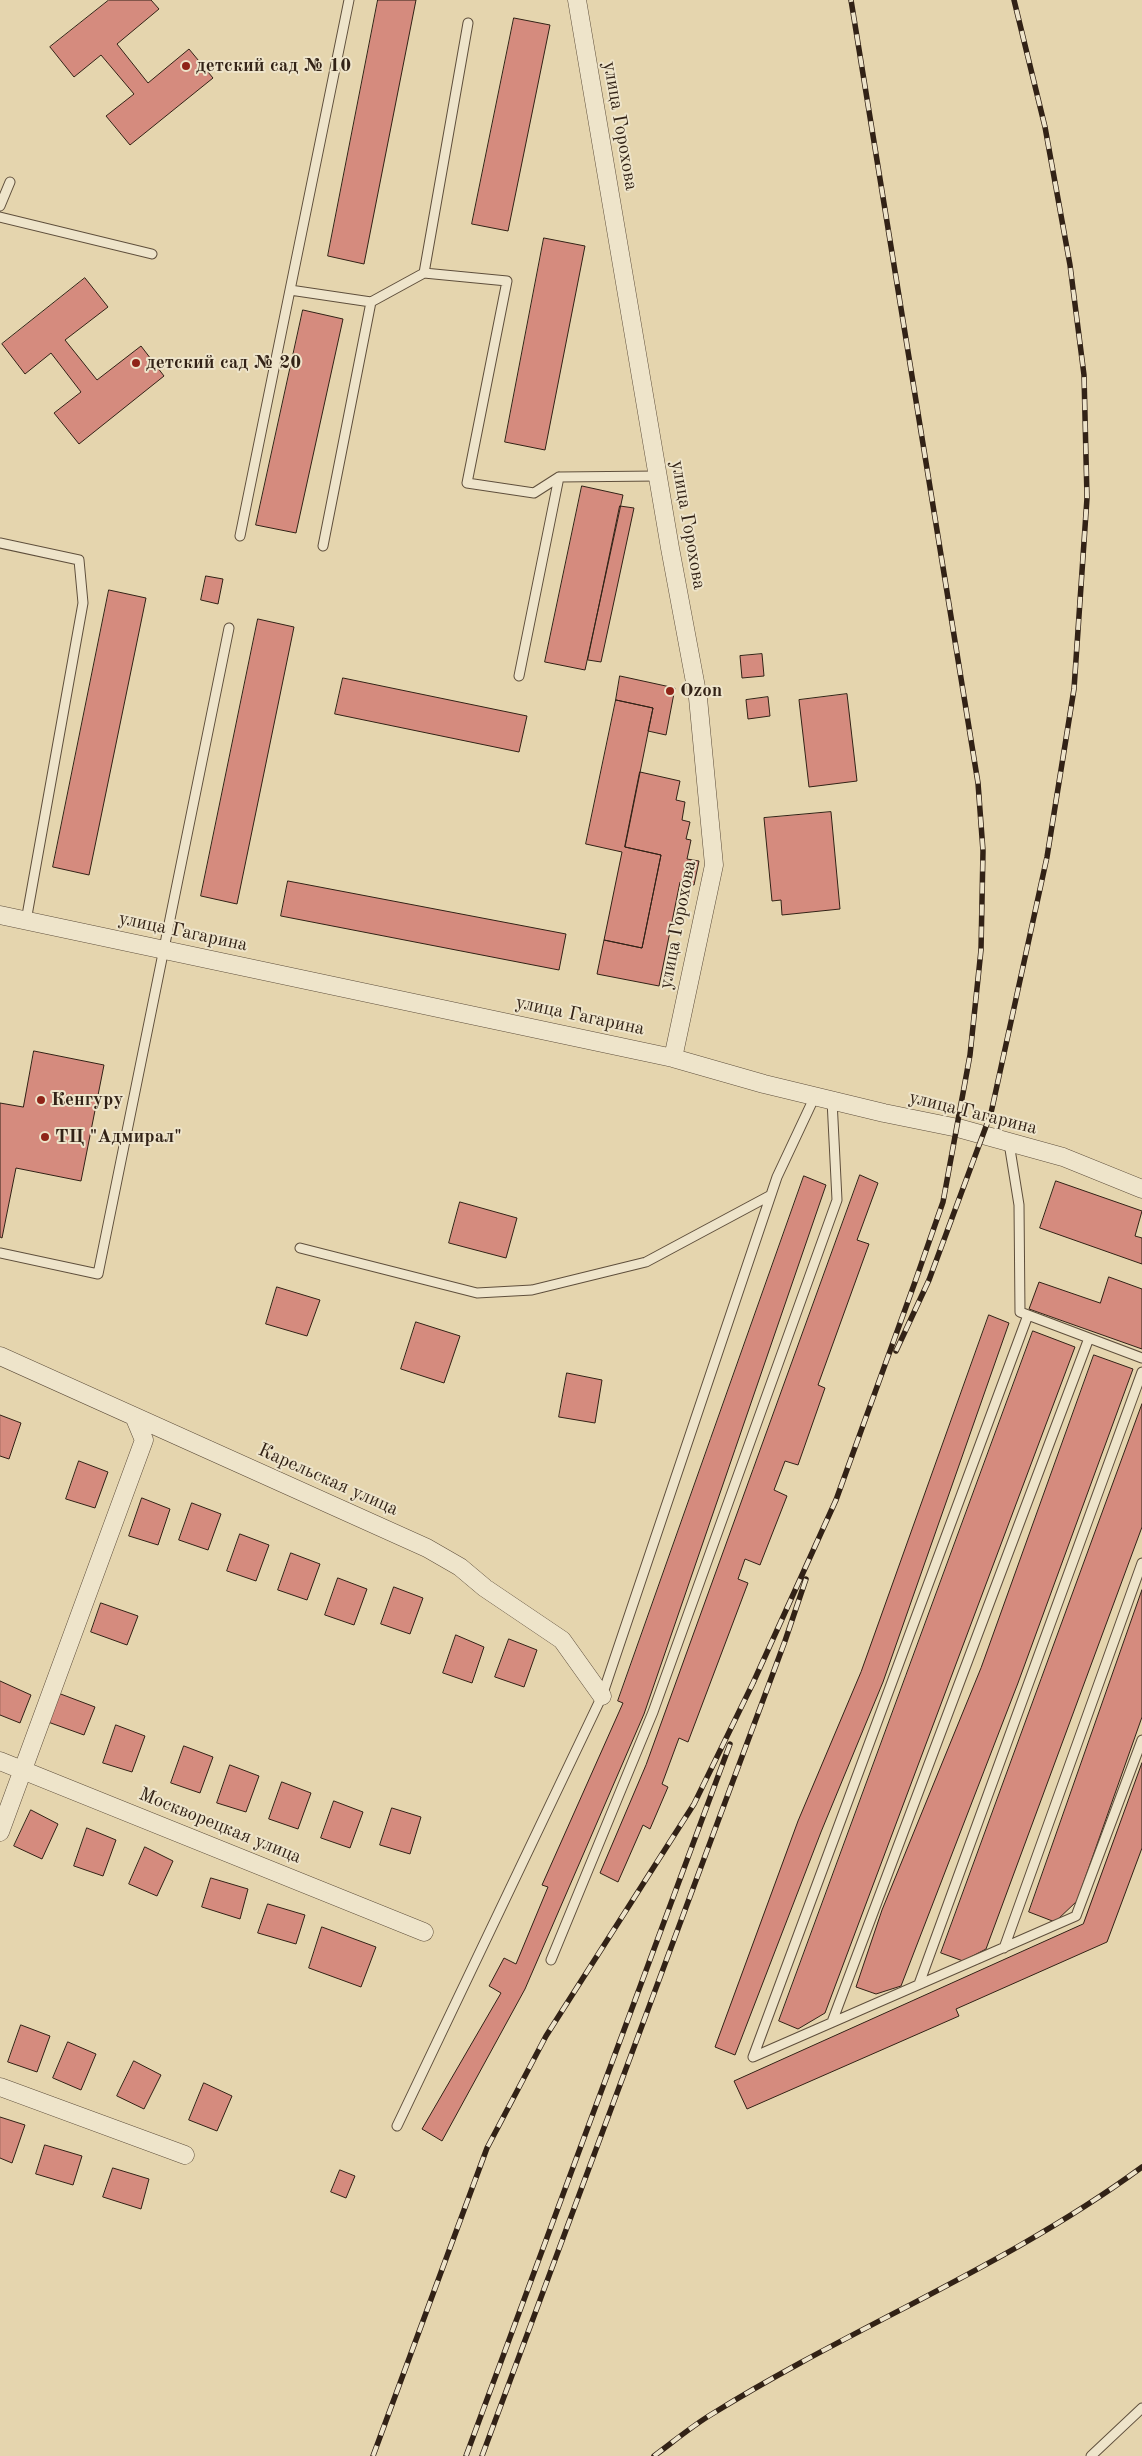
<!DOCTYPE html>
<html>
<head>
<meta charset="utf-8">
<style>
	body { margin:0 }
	canvas { display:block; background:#e5d5ae }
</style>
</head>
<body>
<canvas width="1142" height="2456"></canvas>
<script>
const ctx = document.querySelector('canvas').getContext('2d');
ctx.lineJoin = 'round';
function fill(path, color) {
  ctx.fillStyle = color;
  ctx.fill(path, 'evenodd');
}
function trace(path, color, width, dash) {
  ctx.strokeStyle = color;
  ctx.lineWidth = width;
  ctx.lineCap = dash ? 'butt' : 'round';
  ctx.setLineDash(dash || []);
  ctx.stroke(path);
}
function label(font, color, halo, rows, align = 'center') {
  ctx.font = font + ' "Old Standard TT",serif';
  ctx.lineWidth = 4;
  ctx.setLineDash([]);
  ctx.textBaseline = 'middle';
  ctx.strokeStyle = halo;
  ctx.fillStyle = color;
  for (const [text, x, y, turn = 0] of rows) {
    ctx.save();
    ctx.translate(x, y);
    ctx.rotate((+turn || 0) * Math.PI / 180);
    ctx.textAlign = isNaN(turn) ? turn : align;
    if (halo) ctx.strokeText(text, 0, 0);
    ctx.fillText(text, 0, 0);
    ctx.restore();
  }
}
const building = new Path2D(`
	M109,0H151L159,9L117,44L148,83L189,49L213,78L130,145L106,116L134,94L101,55L74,77L50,47Z
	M378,0H416L364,264L328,256Z
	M514,18L550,25L508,231L472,224Z
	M544,238L585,246L545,450L505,442Z
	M85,278L108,307L65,340L97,380L141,346L164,376L79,444L54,413L81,392L51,353L25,374L2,344Z
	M303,310L343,319L296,533L256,525Z
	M582,486L623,495L585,670L545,662Z
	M620,506L634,508L601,662L588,660Z
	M206,576L223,579L218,604L201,600Z
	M109,590L146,598L89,875L53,867Z
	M258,619L294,627L237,904L201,896Z
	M762,654L764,676L742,678L740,656Z
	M620,676L675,688L666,735L648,731L653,708L616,700Z
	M343,678L527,716L519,752L335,714Z
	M847,694L857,781L809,787L799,700Z
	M768,697L770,716L748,719L746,700Z
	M616,700L653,708L625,847L661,855L642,948L604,940L622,852L586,844Z
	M640,772L680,781L676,800L685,802L682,820L690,822L686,839L691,840L687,859L699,861L694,885L680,882L659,986L597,974L604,940L642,948L661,855L625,847Z
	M831,812L840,909L782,915L781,900L772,901L764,818Z
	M288,881L566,934L559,970L281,916Z
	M34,1051L104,1065L81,1181L16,1168L2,1238L0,1237V1103L23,1107Z
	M860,1175L878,1183L857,1240L869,1244L818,1385L825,1388L798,1465L785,1461L774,1490L787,1496L760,1565L745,1559L738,1579L748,1583L688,1742L679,1738L662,1784L668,1787L650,1829L643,1825L618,1882L600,1873L646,1765Z
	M804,1176L826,1185L644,1714L525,1989L442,2141L422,2129L501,1993L489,1986L504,1958L516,1964L548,1887L542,1885L623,1703L618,1701Z
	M1056,1181L1142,1211L1135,1236L1142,1238V1264L1040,1228Z
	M460,1202L517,1218L506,1258L449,1243Z
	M1109,1277L1142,1289V1349L1029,1309L1039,1282L1100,1303Z
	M277,1287L320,1300L307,1336L266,1324Z
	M989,1315L1009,1323L883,1682L821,1832L735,2055L715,2047L798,1821L861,1672Z
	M416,1322L460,1336L444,1383L401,1369Z
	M1033,1331L1075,1347L825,2013L798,2029L779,2021Z
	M1094,1355L1133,1369L1018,1683L901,1986L876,1994L856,1987L882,1910L981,1668Z
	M567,1373L602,1380L595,1423L559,1417Z
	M1142,1404V1527L986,1949L963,1961L941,1953Z
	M0,1415L21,1423L9,1459L0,1456Z
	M79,1461L108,1472L95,1508L66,1499Z
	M142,1498L170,1509L158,1545L129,1536Z
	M192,1503L221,1514L208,1550L179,1540Z
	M240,1534L269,1545L256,1581L227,1571Z
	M291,1553L320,1564L307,1600L278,1590Z
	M338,1578L367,1589L354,1625L325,1615Z
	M394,1587L423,1598L410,1634L381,1624Z
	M1142,1590V1717L1077,1901L1055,1922L1029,1912Z
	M101,1603L138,1616L127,1645L91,1632Z
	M456,1635L484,1647L472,1683L443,1673Z
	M509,1639L537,1650L524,1687L495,1677Z
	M0,1681L31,1695L20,1723L0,1715Z
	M58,1693L95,1707L84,1735L48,1722Z
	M116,1725L145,1736L132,1772L103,1763Z
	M184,1746L213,1757L200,1793L171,1783Z
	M1142,1763V1848L1107,1942L956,2009L959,2016L747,2109L734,2081L1083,1924Z
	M230,1765L259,1776L246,1812L217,1803Z
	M282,1782L311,1793L298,1829L269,1819Z
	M334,1801L363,1812L350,1848L321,1838Z
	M392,1808L421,1817L410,1854L380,1845Z
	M31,1810L58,1824L42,1859L14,1846Z
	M87,1828L116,1840L103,1876L74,1866Z
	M145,1847L173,1861L157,1896L129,1884Z
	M211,1878L248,1889L240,1919L202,1907Z
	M268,1904L305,1915L296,1944L258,1933Z
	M322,1927L376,1947L361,1987L309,1968Z
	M21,2025L50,2036L37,2072L8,2062Z
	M68,2042L96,2054L81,2090L53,2078Z
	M134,2061L161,2075L144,2109L117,2096Z
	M204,2083L232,2096L217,2131L189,2120Z
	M0,2117L25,2125L12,2163L0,2158Z
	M45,2145L82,2156L73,2185L36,2174Z
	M113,2168L149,2179L141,2209L103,2197Z
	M340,2170L355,2176L346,2198L331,2192Z`);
fill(building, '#d58b7e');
trace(building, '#322216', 1);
const service = new Path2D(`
	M468,23L424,273L507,281L467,483L534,493L559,477
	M0,206L10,182
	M0,217L152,254
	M290,290L349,0
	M240,536L290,290L371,302
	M0,543L79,560L83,603L26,921
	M323,546L371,302L424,273
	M519,676L559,477L658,476
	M1009,1143L1019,1205L1020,1312L1142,1358
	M300,1248L477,1293L532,1290L646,1262L771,1195
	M0,1253L98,1274L229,628
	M1028,1315L753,2057L1076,1916L1142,1740
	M1004,1948L1142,1563
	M551,1960L653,1712L837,1200L832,1100
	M919,1984L1142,1372
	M832,2022L1089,1338
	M397,2126L602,1696L777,1177L815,1096
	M1091,2456L1142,2408`);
const minor = new Path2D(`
	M577,0L670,548L698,698L714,865L673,1058
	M0,915L673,1058L764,1084L884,1113L958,1128L1063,1157L1142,1189
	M0,1356L427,1548L460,1567L485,1588L562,1640L602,1696
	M0,1761L424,1932
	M0,1832L144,1440L134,1416
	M0,2087L185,2155`);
trace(service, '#5f4f3c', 11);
trace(minor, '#5f4f3c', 19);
trace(service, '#eee4ca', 9);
trace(minor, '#eee4ca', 18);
const rail = new Path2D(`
	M896,1351L929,1280L991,1113L1047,857L1074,689L1087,498L1084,375L1070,265L1045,127L1014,0
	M373,2456L487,2148L546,2036L694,1804L753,1683L836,1500L915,1282L943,1202L970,1055L981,950L983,851L978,783L851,0
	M466,2456L730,1744
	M482,2456L785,1641L806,1579
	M654,2456C673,2442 692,2426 712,2414C852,2327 1009,2265 1142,2167`);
trace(rail, '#322216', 5.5);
trace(rail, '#eee4ca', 4, [11]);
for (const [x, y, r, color] of [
	[186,66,5,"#8f2418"],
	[136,363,5,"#8f2418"],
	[670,691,5,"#8f2418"],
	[41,1100,5,"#8f2418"],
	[45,1137,5,"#8f2418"]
]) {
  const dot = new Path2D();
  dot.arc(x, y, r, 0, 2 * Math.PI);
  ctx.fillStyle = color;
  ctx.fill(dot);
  trace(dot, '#eee4ca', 2);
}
label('bold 19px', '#322216', '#eee4ca', [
	["детский сад № 10",196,66],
	["детский сад № 20",146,363],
	["Ozon",680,691],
	["Кенгуру",51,1100],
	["ТЦ \"Адмирал\"",55,1137]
], 'left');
label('19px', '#322216', '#eee4ca', [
	["улица Горохова",620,126,80],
	["улица Горохова",688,525,80],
	["улица Горохова",678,925,-79],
	["улица Гагарина",183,932,12],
	["улица Гагарина",580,1016,12],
	["улица Гагарина",973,1113,14],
	["Карельская улица",328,1480,24],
	["Москворецкая улица",220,1826,22]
]);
</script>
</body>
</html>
